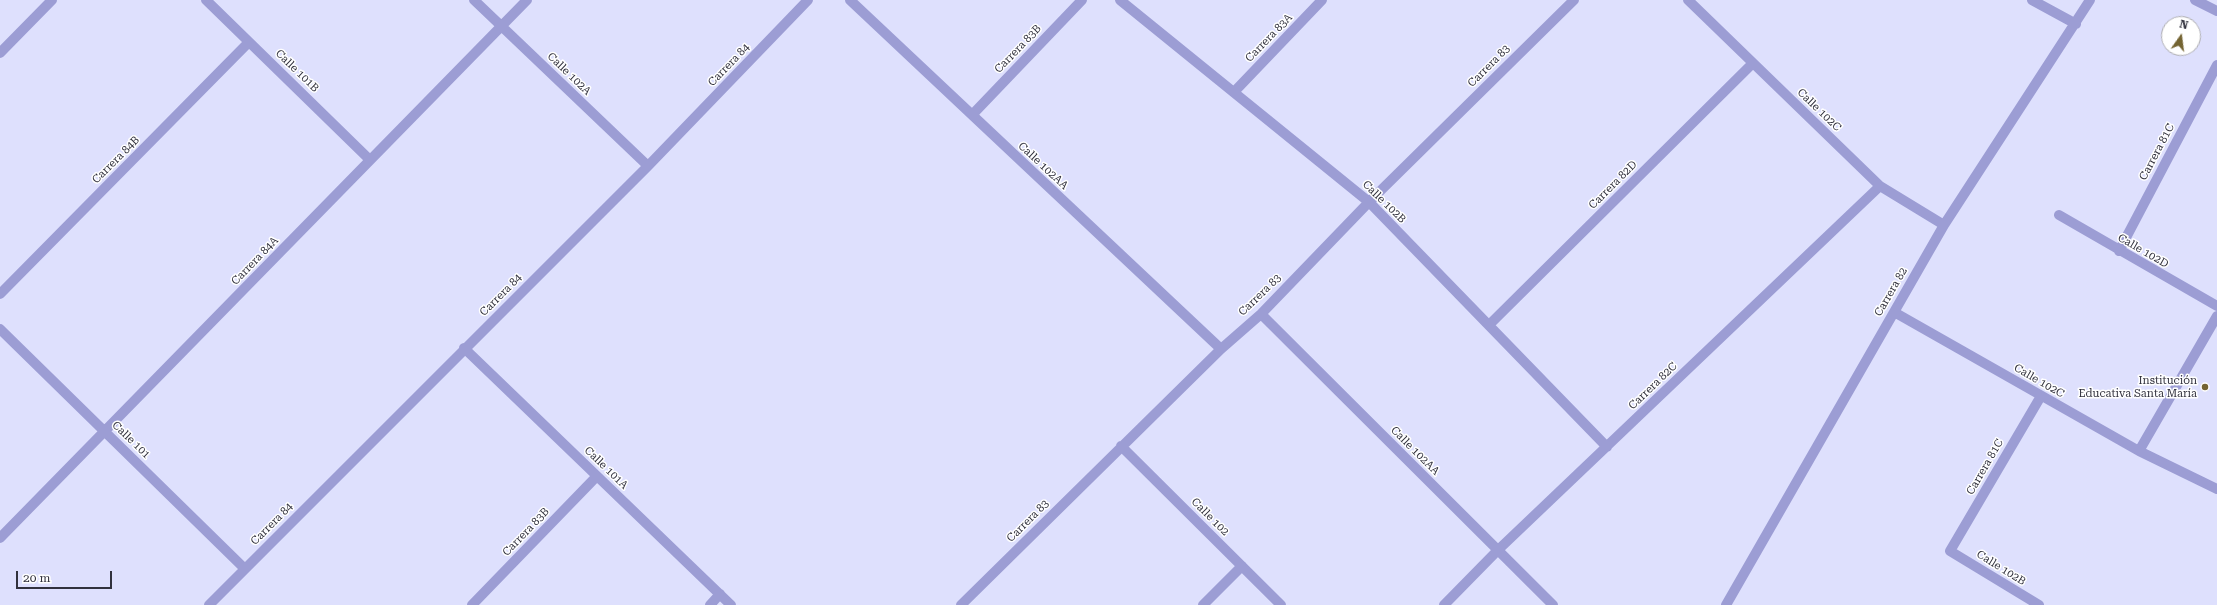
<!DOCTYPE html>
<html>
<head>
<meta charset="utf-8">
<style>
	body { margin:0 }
	#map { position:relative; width:2217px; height:605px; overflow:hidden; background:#dee0fd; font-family:"Roboto Serif",serif }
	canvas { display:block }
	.north { position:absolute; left:2161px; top:16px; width:40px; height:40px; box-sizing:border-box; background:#fff; border:1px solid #adadb1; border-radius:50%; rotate:14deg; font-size:11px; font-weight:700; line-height:16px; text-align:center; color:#31313d }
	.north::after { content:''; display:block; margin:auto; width:14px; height:18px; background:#746432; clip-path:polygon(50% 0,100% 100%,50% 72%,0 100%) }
	.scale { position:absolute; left:16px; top:571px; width:96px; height:18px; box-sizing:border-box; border:2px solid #31313d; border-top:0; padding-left:5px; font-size:12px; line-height:14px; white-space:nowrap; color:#31313d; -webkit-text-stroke:3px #fff; paint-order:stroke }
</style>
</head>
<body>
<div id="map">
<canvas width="2217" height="605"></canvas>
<div class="north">N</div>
<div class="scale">20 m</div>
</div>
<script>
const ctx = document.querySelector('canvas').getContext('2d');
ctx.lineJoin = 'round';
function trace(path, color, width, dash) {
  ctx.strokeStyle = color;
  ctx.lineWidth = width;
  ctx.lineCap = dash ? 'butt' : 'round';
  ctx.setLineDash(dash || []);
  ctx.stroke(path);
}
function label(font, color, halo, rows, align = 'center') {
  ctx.font = font + ' "Roboto Serif",serif';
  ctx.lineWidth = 3;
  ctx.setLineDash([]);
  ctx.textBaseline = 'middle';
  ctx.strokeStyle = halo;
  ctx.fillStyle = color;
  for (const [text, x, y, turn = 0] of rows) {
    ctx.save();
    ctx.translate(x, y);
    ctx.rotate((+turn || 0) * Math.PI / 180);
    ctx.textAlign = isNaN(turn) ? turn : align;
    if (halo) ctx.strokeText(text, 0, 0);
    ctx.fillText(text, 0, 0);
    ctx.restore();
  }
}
trace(new Path2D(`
	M206,0L370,160
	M474,0L648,166
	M850,0L1221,349
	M1120,0L1369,202L1607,447
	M1688,0L1880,186L1944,225
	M2032,0L2076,24
	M2195,0L2217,11
	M0,53L52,0
	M1234,92L1322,0
	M972,115L1082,0
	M2059,215L2217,306
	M2119,251L2217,65
	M0,294L249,42
	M1894,312L2139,451L2217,489
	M1261,314L1553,605
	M1489,325L1753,63
	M0,329L244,568
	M464,348L731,605
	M1121,446L1281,605
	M2139,451L2217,316
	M0,538L527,0
	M209,605L648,166L808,0
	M472,605L597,476
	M710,605L720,594
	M961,605L1221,349L1261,314L1369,202L1574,0
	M1203,605L1242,566
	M1444,605L1498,550L1880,186
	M1726,605L1944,225L2090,0
	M2039,605L1950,551L2041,396`), '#9c9dd4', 10);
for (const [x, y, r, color] of [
	[2205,387,4,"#746432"]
]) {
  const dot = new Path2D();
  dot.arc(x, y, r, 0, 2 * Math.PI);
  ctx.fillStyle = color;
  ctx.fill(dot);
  trace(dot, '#fff', 1.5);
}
label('11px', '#31313d', '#fff', [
	["Carrera 83A",1269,38,-46],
	["Carrera 83B",1018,49,-46],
	["Carrera 84",729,65,-46],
	["Carrera 83",1489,66,-45],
	["Calle 101B",297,71,44],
	["Calle 102A",569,74,44],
	["Calle 102C",1819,110,44],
	["Carrera 81C",2157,152,-62],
	["Carrera 84B",116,160,-45],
	["Calle 102AA",1043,166,43],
	["Carrera 82D",1613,185,-45],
	["Calle 102B",1384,202,44],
	["Calle 102D",2143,251,30],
	["Carrera 84A",255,261,-46],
	["Carrera 82",1891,292,-60],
	["Carrera 84",501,295,-45],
	["Carrera 83",1260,295,-44],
	["Calle 102C",2039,381,30],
	["Carrera 82C",1653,386,-44],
	["Calle 101",131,440,44],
	["Calle 102AA",1415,451,45],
	["Carrera 81C",1985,467,-60],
	["Calle 101A",606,468,44],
	["Calle 102",1210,517,45],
	["Carrera 83",1028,521,-45],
	["Carrera 84",272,524,-45],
	["Carrera 83B",526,532,-46],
	["Calle 102B",2001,568,32]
]);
label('11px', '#31313d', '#fff', [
	["Institución",2197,381],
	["Educativa Santa María",2197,394]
], 'right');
</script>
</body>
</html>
